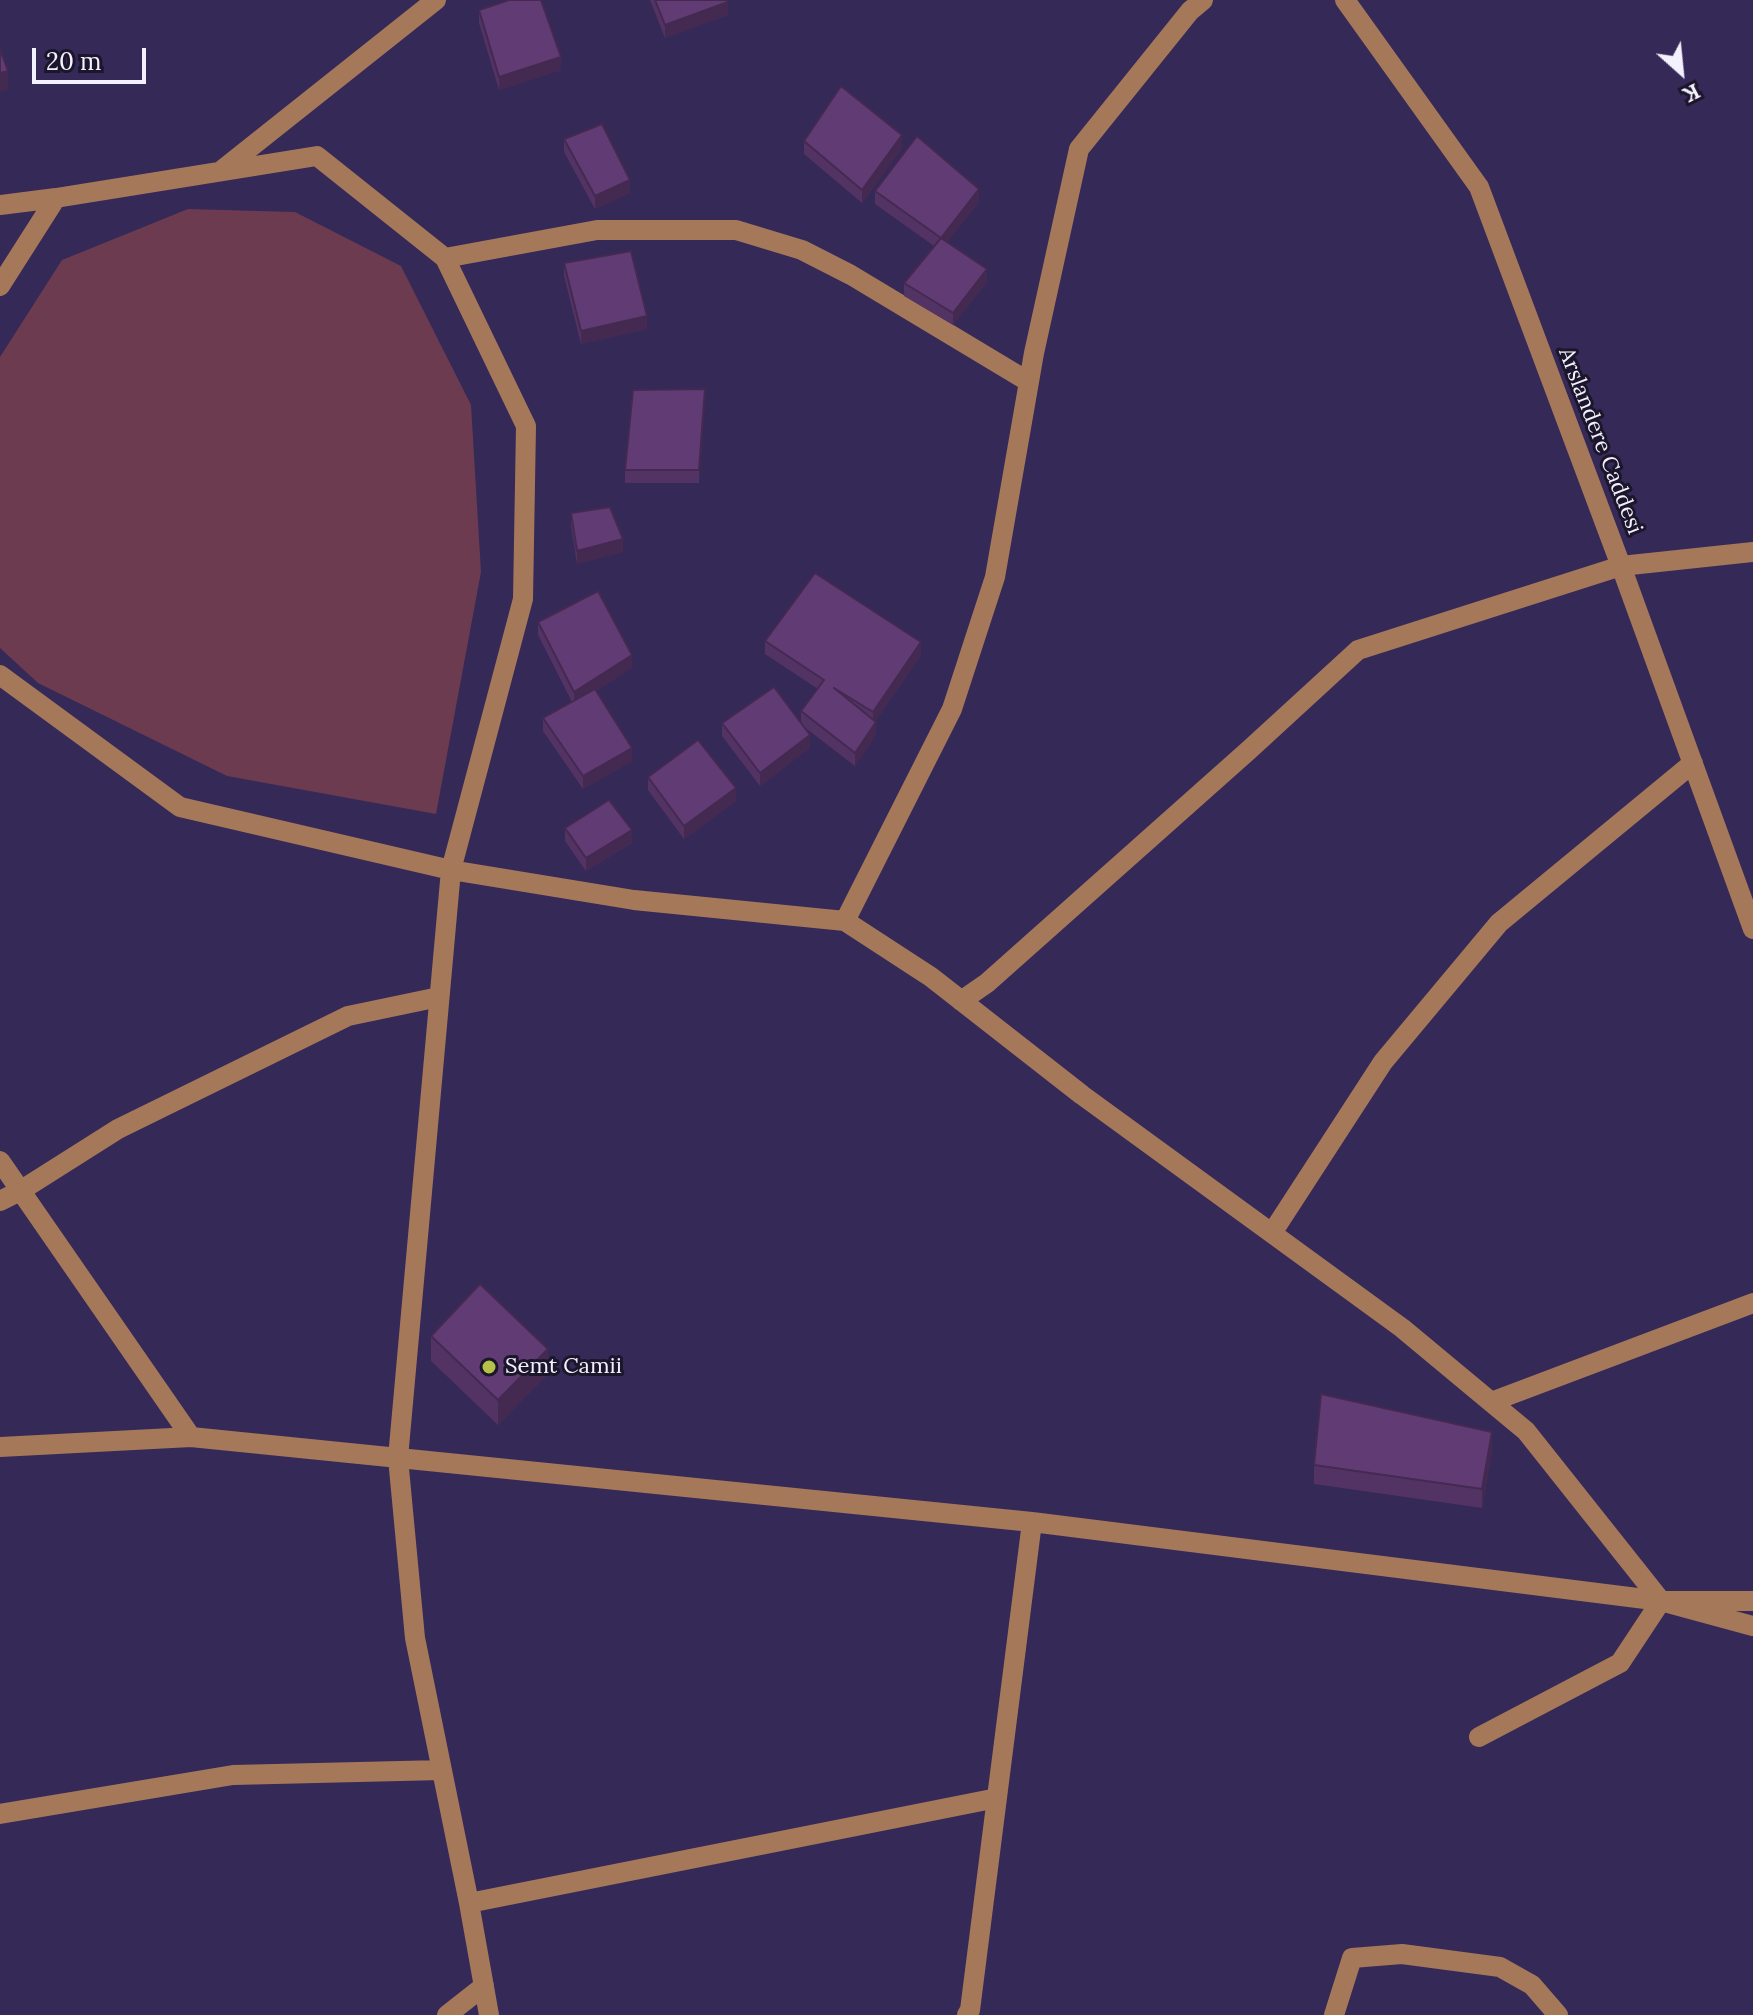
<!DOCTYPE html>
<html>
<head>
<meta charset="utf-8">
<style>
	body { margin:0 }
	#map { position:relative; width:1753px; height:2015px; overflow:hidden; background:#352957; font-family:Lora,serif }
	canvas { display:block }
	.north { position:absolute; left:1641px; top:32px; width:80px; height:80px; -webkit-text-stroke:6px #1b162b; paint-order:stroke; rotate:153deg; font-size:22px; font-weight:700; line-height:32px; text-align:center; color:#f3f1fd }
	.north::after { content:''; display:block; margin:auto; width:28px; height:36px; background:#f3f1fd; clip-path:polygon(50% 0,100% 100%,50% 72%,0 100%) }
	.scale { position:absolute; left:32px; top:48px; width:114px; height:36px; box-sizing:border-box; border:4px solid #f3f1fd; border-top:0; padding-left:10px; font-size:24px; line-height:28px; white-space:nowrap; color:#f3f1fd; -webkit-text-stroke:6px #1b162b; paint-order:stroke }
</style>
</head>
<body>
<div id="map">
<canvas width="1753" height="2015"></canvas>
<div class="north">K</div>
<div class="scale">20 m</div>
</div>
<script>
const ctx = document.querySelector('canvas').getContext('2d');
ctx.lineJoin = 'round';
function fill(path, color) {
  ctx.fillStyle = color;
  ctx.fill(path, 'evenodd');
}
function trace(path, color, width, dash) {
  ctx.strokeStyle = color;
  ctx.lineWidth = width;
  ctx.lineCap = dash ? 'butt' : 'round';
  ctx.setLineDash(dash || []);
  ctx.stroke(path);
}
function label(font, color, halo, rows, align = 'center') {
  ctx.font = font + ' Lora,serif';
  ctx.lineWidth = 6;
  ctx.setLineDash([]);
  ctx.textBaseline = 'middle';
  ctx.strokeStyle = halo;
  ctx.fillStyle = color;
  for (const [text, x, y, turn = 0] of rows) {
    ctx.save();
    ctx.translate(x, y);
    ctx.rotate((+turn || 0) * Math.PI / 180);
    ctx.textAlign = isNaN(turn) ? turn : align;
    if (halo) ctx.strokeText(text, 0, 0);
    ctx.fillText(text, 0, 0);
    ctx.restore();
  }
}
fill(new Path2D(`
	M188,209L295,212L401,266L471,405L481,572L436,814L227,776L38,683L0,648V357L62,260Z`), '#6c3b50');
trace(new Path2D(`
	M1345,0L1479,187L1621,566L1753,929
	M222,170L436,0
	M0,205L56,198L317,156L445,258L526,426L523,599L451,870L398,1458L415,1638L469,1903L489,2015
	M445,258L597,230H736L802,250L851,275L1029,382
	M0,286L56,198
	M0,675L180,807L451,870L634,900L845,921L931,977L1082,1095L1402,1328L1491,1402L1526,1431L1661,1601L1753,1626
	M845,921L952,709L995,577L1034,353L1079,149L1190,11L1203,0
	M961,1001L987,983L1249,750L1358,650L1621,566L1753,552
	M0,1161L191,1437
	M0,1201L20,1191L118,1129L348,1016L439,997
	M1272,1233L1383,1062L1499,923L1693,763
	M1491,1402L1753,1303
	M0,1447L191,1437L1032,1522L1661,1601H1753
	M1479,1737L1620,1663L1661,1601
	M0,1814L233,1775L442,1770
	M469,1903L997,1798
	M447,2015L484,1986
	M967,2015L970,2010L1032,1522
	M1334,2015L1352,1958L1402,1954L1500,1967L1532,1985L1558,2015`), '#a6785a', 20);
fill(new Path2D(`
	M650,0H727L728,15L665,38Z
	M479,10L561,70L499,90L479,23Z
	M564,139L630,193L595,209L564,152Z
	M804,141L902,148L862,203L804,154Z
	M875,191L979,202L947,242L987,282L953,325L904,296V283L934,246L875,204Z
	M564,263L647,329L581,344L564,276Z
	M705,402L699,483H625V470Z
	M571,513L623,552L577,564L571,526Z
	M538,622L632,668L596,691L632,761L583,789L543,731V718L572,702L538,635Z
	M765,641L921,655L875,722L876,735L855,766L803,726L810,748L760,786L722,736V723L801,722V711L818,689L765,654Z
	M648,777L736,801L684,839L648,790Z
	M565,828L632,843L586,871L565,841Z
	M431,1336L548,1374L498,1425L431,1361Z
	M1492,1452L1482,1508L1314,1484V1465Z`), '#533364');
fill(new Path2D(`
	M728,2V15L665,38V25Z
	M561,57V70L499,90V77Z
	M8,71V90L0,92V73Z
	M902,135V148L862,203V190Z
	M630,180V193L595,209V196Z
	M979,189V202L941,251V238Z
	M987,269V282L953,325V313Z
	M647,316V329L581,344V331Z
	M705,389V402L699,483V470Z
	M623,539V552L577,564V551Z
	M921,642V655L873,725V712Z
	M632,655V668L574,705V692Z
	M876,722V735L855,766V753Z
	M810,735V748L760,786V773Z
	M632,748V761L583,789V776Z
	M736,788V801L684,839V826Z
	M632,830V843L586,871V858Z
	M548,1349V1374L498,1425V1400Z
	M1492,1432V1452L1482,1508V1489Z`), '#442951');
const building = new Path2D(`
	M509,0H541L561,57L499,77L479,10Z
	M655,0H727L728,2L665,25Z
	M0,49L8,71L0,73Z
	M841,86L902,135L862,190L804,141Z
	M602,124L630,180L595,196L564,139Z
	M917,136L979,189L941,238L875,191Z
	M941,238L987,269L953,313L904,283Z
	M631,251L647,316L581,331L564,263Z
	M705,389L699,470H625L633,390Z
	M610,507L623,539L577,551L571,513Z
	M815,573L921,642L873,712L834,688L876,722L855,753L801,711L824,680L765,641Z
	M598,591L632,655L574,692L538,622Z
	M774,687L810,735L760,773L722,723Z
	M595,689L632,748L583,776L543,718Z
	M698,740L736,788L684,826L648,777Z
	M609,800L632,830L586,858L565,828Z
	M480,1284L548,1349L498,1400L431,1336Z
	M1321,1394L1492,1432L1482,1489L1314,1465Z`);
fill(building, '#613b74');
trace(building, '#442951', 2);
for (const [x, y, r, color] of [
	[489,1367,8,"#b8c147"]
]) {
  const dot = new Path2D();
  dot.arc(x, y, r, 0, 2 * Math.PI);
  ctx.fillStyle = color;
  ctx.fill(dot);
  trace(dot, '#1b162b', 3);
}
label('22px', '#f3f1fd', '#1b162b', [
	["Arslandere Caddesi",1600,441,69]
]);
label('22px', '#f3f1fd', '#1b162b', [
	["Semt Camii",505,1367]
], 'left');
</script>
</body>
</html>
